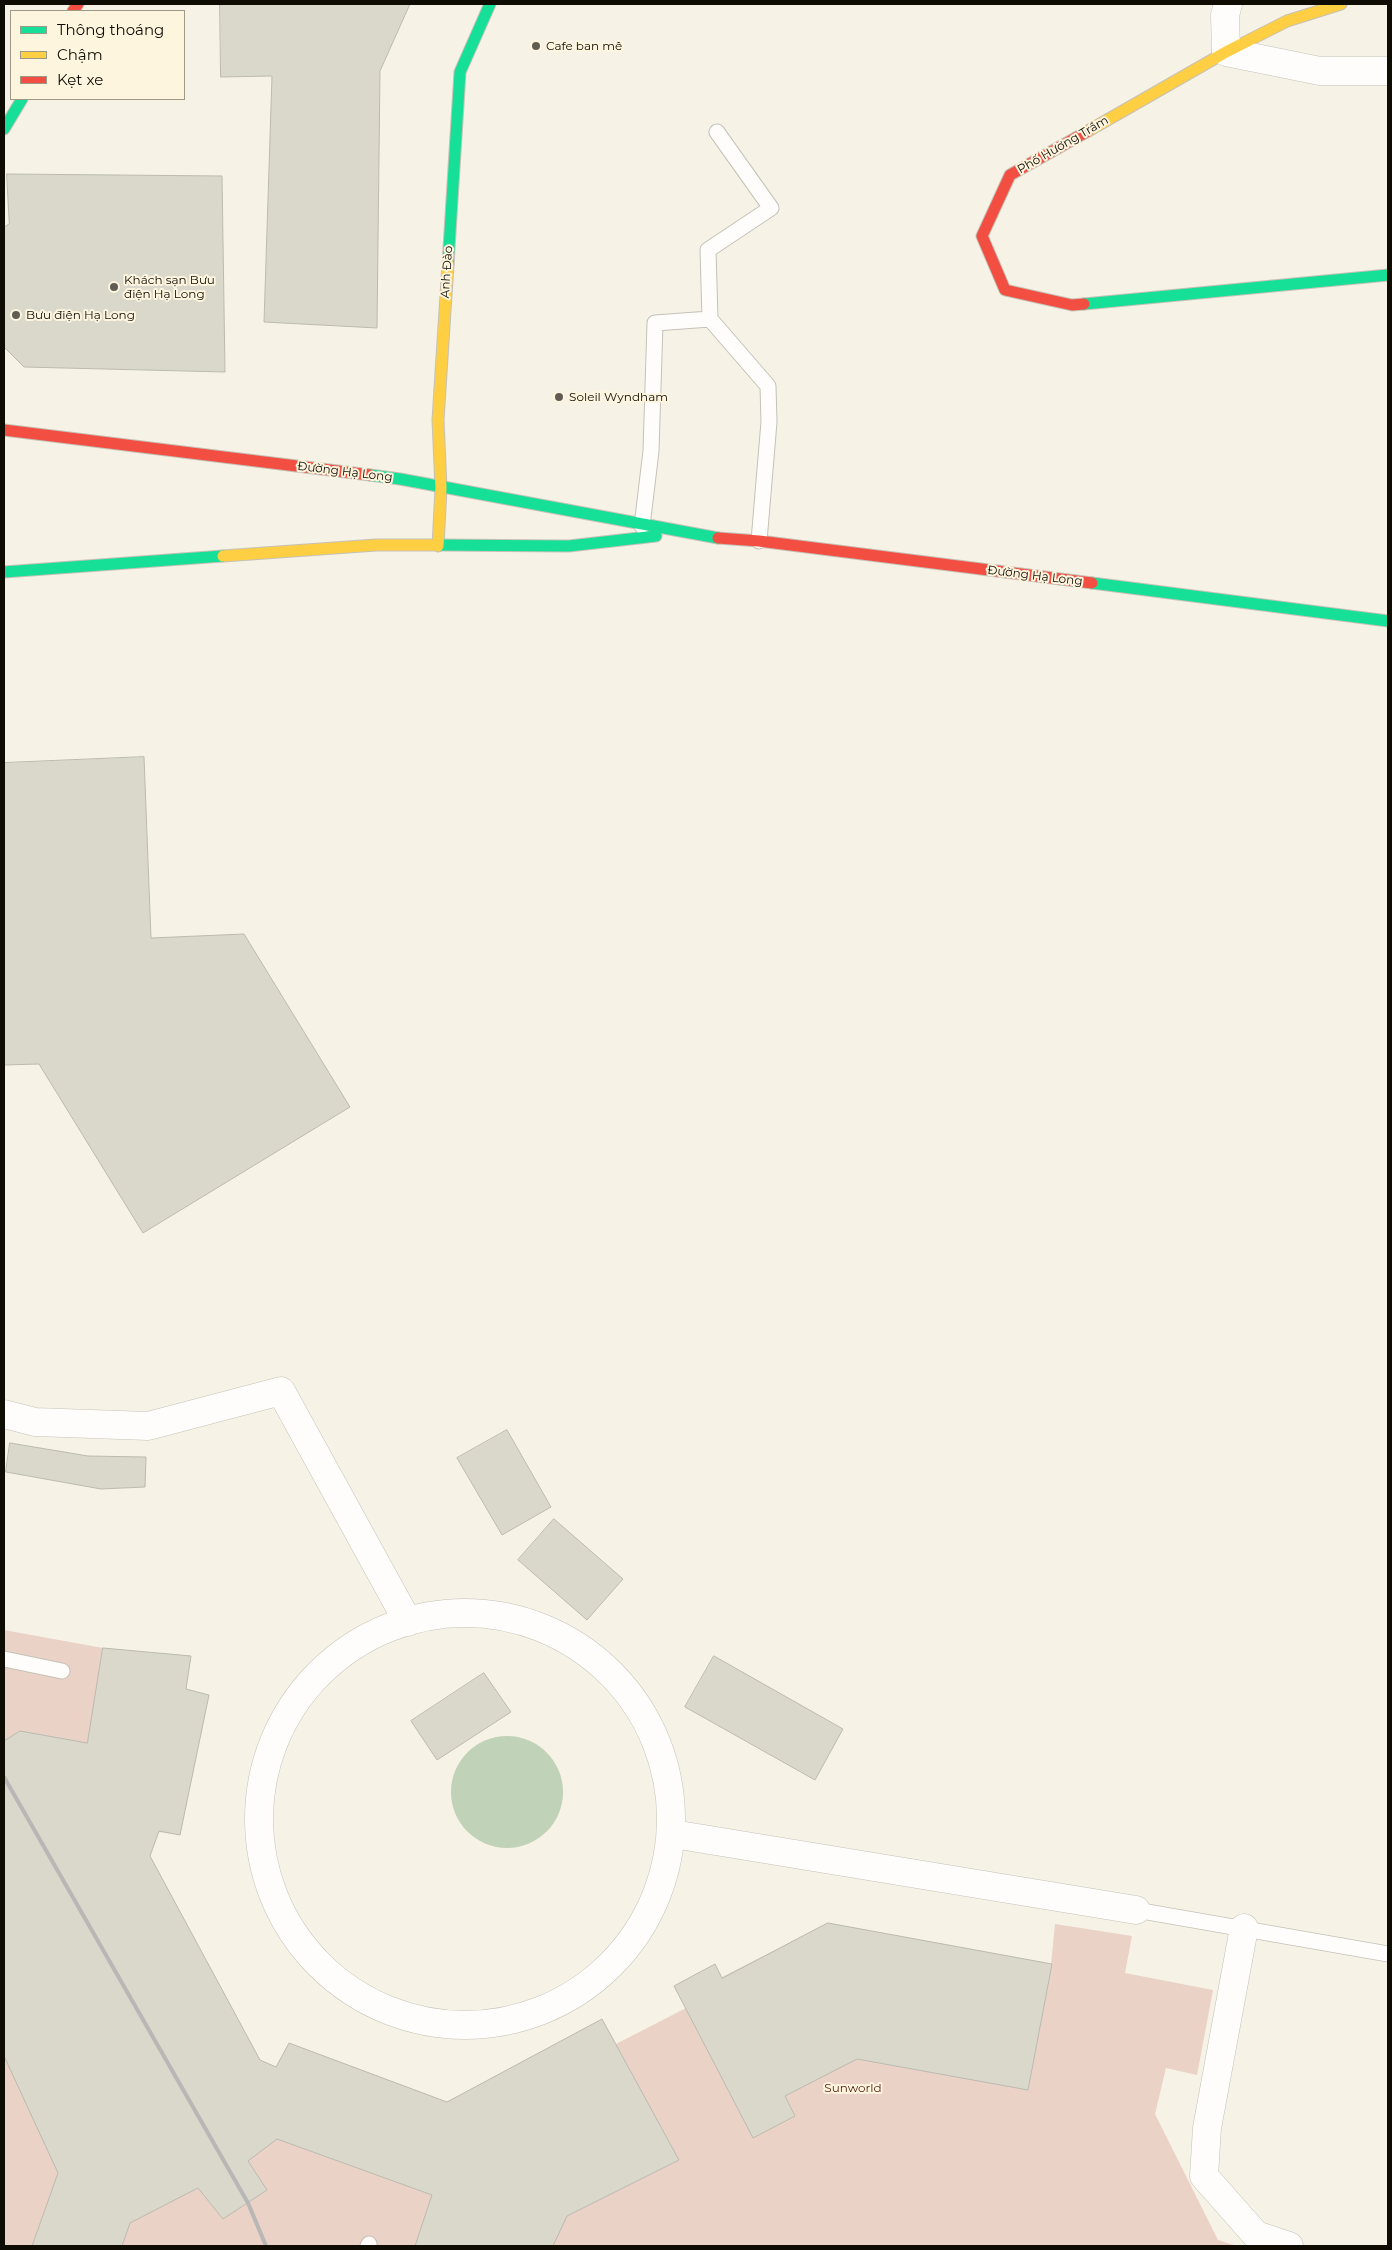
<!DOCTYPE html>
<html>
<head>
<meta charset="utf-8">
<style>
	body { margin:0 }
	#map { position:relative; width:1392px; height:2250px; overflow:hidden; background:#f7f2e6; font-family:Montserrat,sans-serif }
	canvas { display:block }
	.frame { position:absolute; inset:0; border:5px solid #0f0c04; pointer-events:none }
	.legend { position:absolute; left:10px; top:10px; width:175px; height:90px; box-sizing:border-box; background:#fef5df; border:1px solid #9e9887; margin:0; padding:6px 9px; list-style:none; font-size:15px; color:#0f0c04 }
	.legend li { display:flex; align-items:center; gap:10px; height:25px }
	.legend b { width:25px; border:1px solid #9e9887 }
</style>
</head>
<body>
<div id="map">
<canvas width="1392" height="2250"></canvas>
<div class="frame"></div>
<ul class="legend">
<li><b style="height:6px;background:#16e098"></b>Thông thoáng</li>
<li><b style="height:6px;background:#ffcf43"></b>Chậm</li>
<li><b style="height:6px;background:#f24e42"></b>Kẹt xe</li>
</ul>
</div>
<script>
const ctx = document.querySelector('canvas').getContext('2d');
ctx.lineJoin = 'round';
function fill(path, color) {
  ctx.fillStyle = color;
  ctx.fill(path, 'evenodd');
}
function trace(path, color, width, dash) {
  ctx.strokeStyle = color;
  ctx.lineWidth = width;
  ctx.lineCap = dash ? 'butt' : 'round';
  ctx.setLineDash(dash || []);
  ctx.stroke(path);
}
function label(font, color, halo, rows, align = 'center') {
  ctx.font = font + ' Montserrat,sans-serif';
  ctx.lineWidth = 4;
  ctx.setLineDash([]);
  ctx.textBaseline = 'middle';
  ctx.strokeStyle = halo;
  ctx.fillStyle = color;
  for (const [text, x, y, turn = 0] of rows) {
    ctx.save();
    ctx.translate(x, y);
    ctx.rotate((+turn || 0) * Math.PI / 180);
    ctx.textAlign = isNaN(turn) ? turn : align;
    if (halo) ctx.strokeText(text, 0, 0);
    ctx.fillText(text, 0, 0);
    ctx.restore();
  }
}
fill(new Path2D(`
	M4,1630L103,1648L191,1656L186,1689L209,1695L180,1835L159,1832L150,1856L260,2060L276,2067L289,2043L447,2102L602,2019L616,2044L686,2008L674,1986L715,1964L722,1977L828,1923L1051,1964L1055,1924L1132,1936L1125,1973L1213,1990L1197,2075L1166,2068L1155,2114L1218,2240L1237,2246H4Z`), '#ead2c7');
fill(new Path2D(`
	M451 1792a56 56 0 1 1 112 0a56 56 0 1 1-112 0Z`), '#c0d2b8');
const building = new Path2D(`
	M220,4H410L380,71L377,328L264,322L272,76L221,77Z
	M7,174L222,176L225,372L24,367L4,347V227L9,224Z
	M144,757L151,938L244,934L350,1107L143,1233L39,1064L4,1065V763Z
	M507,1430L551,1507L502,1535L457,1458Z
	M10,1443L88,1456L146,1457L145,1487L101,1489L6,1472Z
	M554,1519L623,1579L587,1620L518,1560Z
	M103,1648L191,1656L186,1689L209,1695L180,1835L159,1831L150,1856L260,2060L276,2067L289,2043L447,2102L602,2019L679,2160L567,2216L553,2246H415L432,2195L277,2139L248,2161L267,2190L223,2219L198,2188L130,2223L122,2246H32L58,2173L4,2056V1741L20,1731L87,1743Z
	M714,1656L843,1729L815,1780L685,1707Z
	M484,1673L511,1712L437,1760L411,1721Z
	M828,1923L1052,1964L1028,2090L857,2059L785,2096L795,2116L753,2138L674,1986L715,1964L722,1978Z`);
fill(building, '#d9d8cb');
trace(building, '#bcbab0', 1);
const lane = new Path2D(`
	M710,319L768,386L769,422L759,541
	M642,526L651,451L655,323L710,319L708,250L771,208L717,132
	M4,1659L62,1671
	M1136,1910L1388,1954
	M368,2246L369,2244`);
const street = new Path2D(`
	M1228,4L1225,15L1226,52L1320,71H1388
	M4,1414L35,1422L148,1426L281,1391L408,1622
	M259 1819a206 206 0 1 1 412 0a206 206 0 1 1-412 0Z
	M673,1834L1136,1910
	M1244,1928L1207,2128L1204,2176L1256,2235L1289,2246`);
const fast = new Path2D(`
	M4,129L22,99
	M448,264L460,72L490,4
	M1084,304L1388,275
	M370,475L400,479L718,538
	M438,545L569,546L656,536
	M4,572L223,556
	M1092,583L1388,621`);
const slow = new Path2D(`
	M1088,131L1226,52L1287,21L1341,4
	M438,546L441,488L438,420L448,264
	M223,556L376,545H438`);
const jam = new Path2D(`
	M73,11L78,4
	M1084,304L1072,305L1005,290L982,236L1010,175L1088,131
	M4,430L370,475
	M718,538L759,541L1092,583`);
trace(lane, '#c6c1b7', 17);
trace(street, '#c6c1b7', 29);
trace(fast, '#c6c1b7', 13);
trace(slow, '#c6c1b7', 13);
trace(jam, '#c6c1b7', 13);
trace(lane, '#fefdfb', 15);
trace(street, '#fefdfb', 28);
trace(fast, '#16e098', 11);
trace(slow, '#ffcf43', 11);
trace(jam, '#f24e42', 11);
trace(new Path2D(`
	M4,1777L248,2203L266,2246`), '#b9b7b5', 4);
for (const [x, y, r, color] of [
	[536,46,5,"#605c53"],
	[114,287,5,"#605c53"],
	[16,315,5,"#605c53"],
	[559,397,5,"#605c53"]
]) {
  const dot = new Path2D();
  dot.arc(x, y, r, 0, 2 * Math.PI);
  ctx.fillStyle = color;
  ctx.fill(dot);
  trace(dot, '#fef5df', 2);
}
label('12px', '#0f0c04', '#fef5df', [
	["Cafe ban mê",546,46],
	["Khách sạn Bưu",124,280],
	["điện Hạ Long",124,294],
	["Bưu điện Hạ Long",26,315],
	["Soleil Wyndham",569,397]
], 'left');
label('12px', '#0f0c04', '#fef5df', [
	["Phố Hương Trầm",1063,145,-30],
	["Anh Đào",447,272,-86],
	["Đường Hạ Long",345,472,7],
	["Đường Hạ Long",1035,576,7]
]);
label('12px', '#551f12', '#fef5df', [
	["Sunworld",853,2088]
]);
</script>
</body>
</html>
